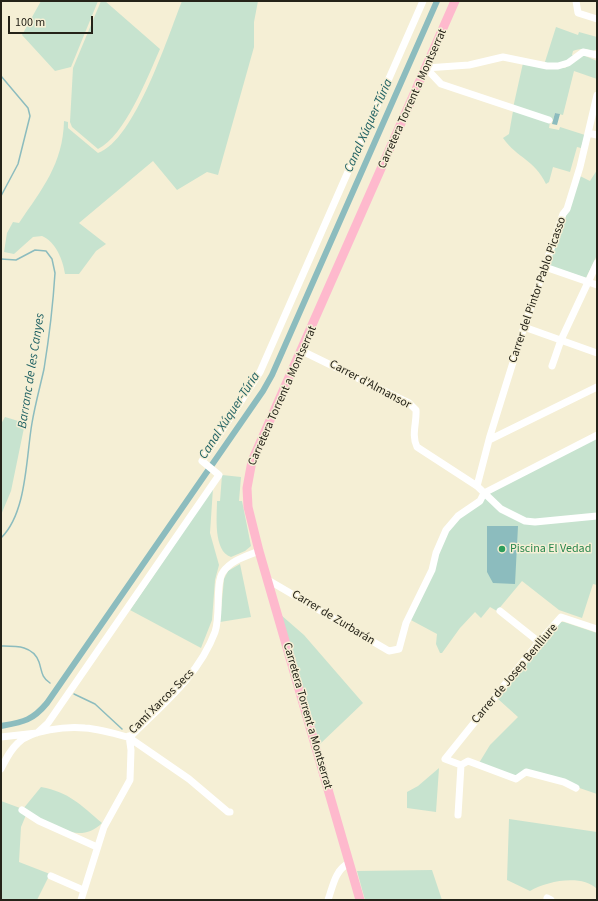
<!DOCTYPE html>
<html>
<head>
<meta charset="utf-8">
<style>
	body { margin:0 }
	#map { position:relative; width:598px; height:901px; overflow:hidden; background:#f5efd5; font-family:"Source Sans 3",sans-serif }
	canvas { display:block }
	.frame { position:absolute; inset:0; border:2px solid #252319; pointer-events:none }
	.scale { position:absolute; left:8px; top:16px; width:85px; height:18px; box-sizing:border-box; border:2px solid #252319; border-top:0; padding-left:5px; font-size:12px; line-height:14px; white-space:nowrap; color:#252319; -webkit-text-stroke:3px #f5efd5; paint-order:stroke }
</style>
</head>
<body>
<div id="map">
<canvas width="598" height="901"></canvas>
<div class="frame"></div>
<div class="scale">100 m</div>
</div>
<script>
const ctx = document.querySelector('canvas').getContext('2d');
ctx.lineJoin = 'round';
function fill(path, color) {
  ctx.fillStyle = color;
  ctx.fill(path, 'evenodd');
}
function trace(path, color, width, dash) {
  ctx.strokeStyle = color;
  ctx.lineWidth = width;
  ctx.lineCap = dash ? 'butt' : 'round';
  ctx.setLineDash(dash || []);
  ctx.stroke(path);
}
function label(font, color, halo, rows, align = 'center') {
  ctx.font = font + ' "Source Sans 3",sans-serif';
  ctx.lineWidth = 3;
  ctx.setLineDash([]);
  ctx.textBaseline = 'middle';
  ctx.strokeStyle = halo;
  ctx.fillStyle = color;
  for (const [text, x, y, turn = 0] of rows) {
    ctx.save();
    ctx.translate(x, y);
    ctx.rotate((+turn || 0) * Math.PI / 180);
    ctx.textAlign = isNaN(turn) ? turn : align;
    if (halo) ctx.strokeText(text, 0, 0);
    ctx.fillText(text, 0, 0);
    ctx.restore();
  }
}
fill(new Path2D(`
	M41,1H98L71,67L55,71L22,35Z
	M101,1H105L160,49C148,76 125,136 98,149L72,127L70,122L73,68Z
	M182,1H258L254,22V47L218,175L207,172L177,190L153,161L79,223L106,244L96,251L79,274H65C63,260 56,242 42,236L33,237L14,254L4,252L7,233L13,222L19,223C42,189 63,164 64,121L68,122V128L98,153C135,140 168,36 182,1Z
	M556,27L578,35L579,32L597,37V49L593,51C586,49 581,48 573,51L572,55L574,56L565,64L544,65Z
	M583,55L597,61V79L574,71L563,115L555,113L553,120L513,108L523,63L565,68Z
	M513,111L550,122L549,128L559,130L560,127L585,135L581,148L577,147L570,172L553,167L549,182L546,184C534,159 518,159 503,138L509,134Z
	M597,170V255L586,278L547,265L578,175L590,181Z
	M5,417L25,423L11,491L1,515V424Z
	M597,434V585L593,584L582,618L559,610L522,581L497,611L490,607L481,618L475,612L460,628L442,653H440L436,644L437,634L409,619L446,530L484,493Z
	M222,475L241,477L239,501H242L251,546L245,551L231,557C213,551 217,516 217,501H220Z
	M213,488L210,533L219,565L215,580L212,620L201,648L130,610Z
	M240,564L251,617L220,622L224,579L228,571Z
	M281,615L304,635L363,703L320,744Z
	M561,622H564L597,633V794L527,770L516,776L479,763L490,745L518,717L498,699Z
	M439,768L436,812L407,808V792L418,786Z
	M41,787C69,792 81,805 102,823C79,847 46,822 23,809Z
	M1,801L20,808L26,815L21,827L19,862L50,874L37,900H1Z
	M509,819L597,832V889C582,874 547,881 530,891L507,880Z
	M432,870L442,900H365L357,871Z`), '#c7e3cf');
fill(new Path2D(`
	M555,113L560,114L557,125L552,124Z
	M487,526H518L515,584L493,583L487,572Z`), '#8cbcbe');
trace(new Path2D(`
	M1,76L28,108L30,116L18,164L1,196
	M1,259L16,260L35,250L46,251L52,259L55,273C53,305 49,338 44,369C40,387 35,405 32,423C26,457 27,513 1,538
	M1,646C15,646 33,645 39,662C42,671 41,677 50,683
	M74,694L95,704L122,729`), '#8cbcbe', 1.5);
trace(new Path2D(`
	M1,726C23,722 32,721 47,703L263,391L272,375L437,1`), '#8cbcbe', 6);
trace(new Path2D(`
	M576,1L578,13L597,19
	M426,68L469,65L503,57L547,66H558L568,63L583,52L597,55
	M426,68L441,84L549,120
	M588,133L597,135
	M545,267L597,285
	M524,327L597,353
	M302,351L409,403L416,410C417,422 411,435 417,447L477,486L501,509L525,521L535,522L597,516
	M552,366L561,340L597,263
	M489,440L597,387
	M477,486L490,436L524,327L563,214L567,209L580,167L597,95
	M268,580L389,651L399,649L406,623L432,570L436,553L446,530L458,516L480,501L484,493L597,435
	M500,611L539,642
	M1,737L37,733L48,723L219,475L202,461L260,372L423,1
	M131,739L189,779L228,812H230
	M461,765L468,761L516,779L526,772L564,782L576,788
	M1,769C6,759 10,750 18,743C31,730 67,726 85,728C99,729 113,733 127,737L132,735C163,704 199,675 215,632C221,615 215,583 223,572C231,560 247,556 259,551
	M22,810L39,821L97,847
	M458,815L461,765L445,759L539,642L561,617L597,629
	M51,876L83,890
	M547,898L551,900
	M81,900L104,827L130,780L131,750L129,736
	M328,900C333,886 335,870 349,863`), '#fff', 7);
trace(new Path2D(`
	M360,900L259,551L248,507L247,488L252,461L455,1`), '#feb9cd', 9);
for (const [x, y, r, color] of [
	[502,549,4,"#2e9e5b"]
]) {
  const dot = new Path2D();
  dot.arc(x, y, r, 0, 2 * Math.PI);
  ctx.fillStyle = color;
  ctx.fill(dot);
  trace(dot, '#f5efd5', 1.5);
}
label('12px', '#252319', '#f5efd5', [
	["Carretera Torrent a Montserrat",413,99,-66],
	["Carrer del Pintor Pablo Picasso",538,290,-71],
	["Carrer d'Almansor",370,385,28],
	["Carretera Torrent a Montserrat",283,396,-66],
	["Carrer de Zurbarán",333,618,31],
	["Carrer de Josep Benlliure",515,674,-50],
	["Camí Xarcos Secs",162,702,-45],
	["Carretera Torrent a Montserrat",307,716,74]
]);
label('12px', '#27864d', '#f5efd5', [
	["Piscina El Vedad",510,549]
], 'left');
label('italic 13px', '#1f6163', '#f5efd5', [
	["Canal Xúquer-Túria",369,126,-66],
	["Barranc de les Canyes",32,371,-81],
	["Canal Xúquer-Túria",230,416,-57]
]);
</script>
</body>
</html>
